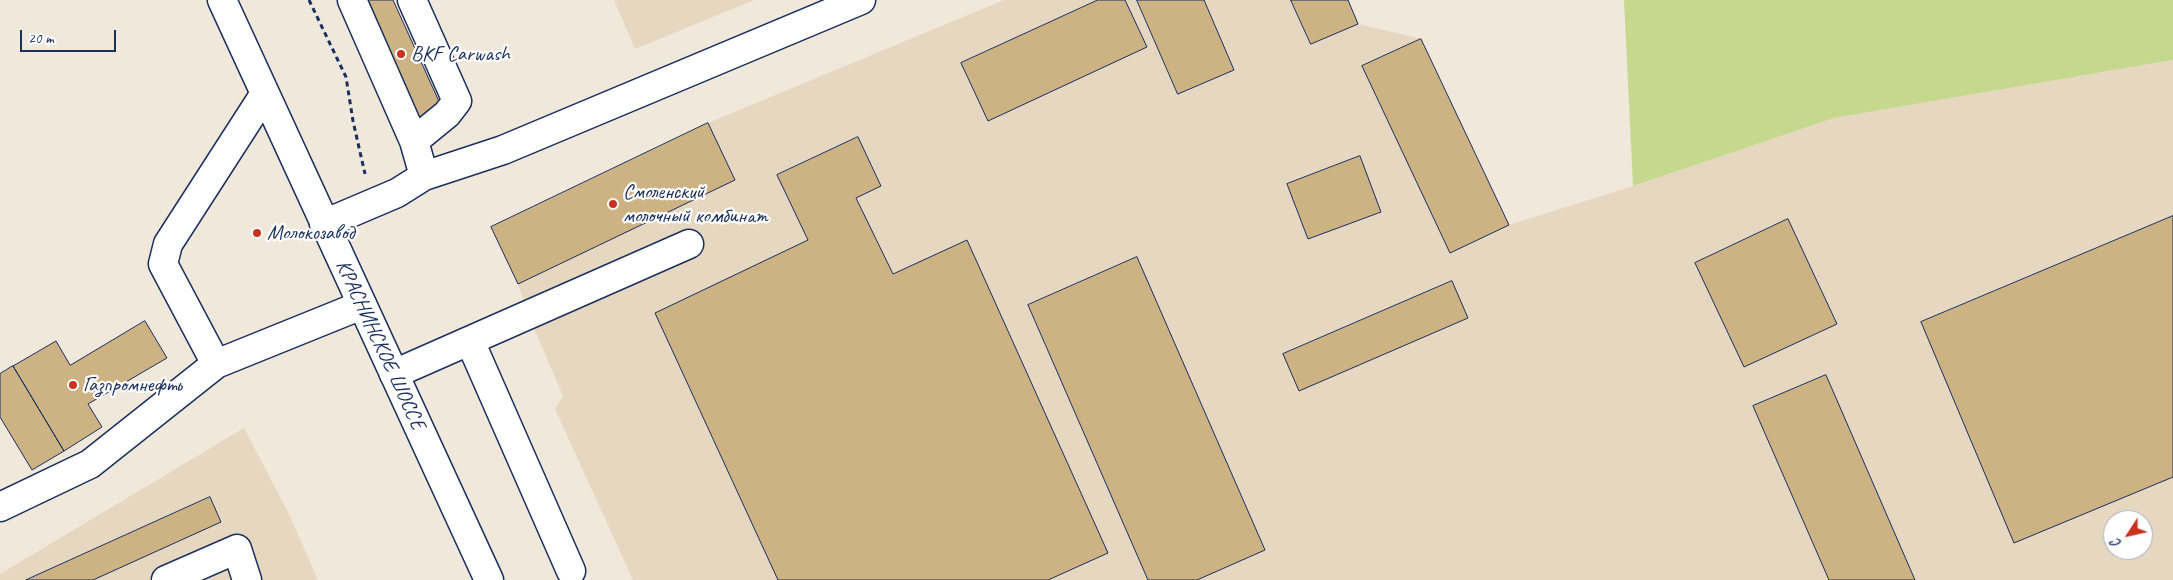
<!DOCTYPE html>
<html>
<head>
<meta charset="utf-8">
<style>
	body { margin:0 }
	#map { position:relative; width:2173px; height:580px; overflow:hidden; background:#f0e8da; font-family:Caveat,sans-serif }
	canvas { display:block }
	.north { position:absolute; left:2103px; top:510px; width:50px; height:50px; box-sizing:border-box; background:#fff; border:1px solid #a4acbf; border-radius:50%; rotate:235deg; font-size:14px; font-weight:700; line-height:20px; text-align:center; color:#1b2f5e }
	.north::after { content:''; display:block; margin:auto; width:18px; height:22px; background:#c8321e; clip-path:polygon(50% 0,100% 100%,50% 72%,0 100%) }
	.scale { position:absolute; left:20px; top:30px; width:96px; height:22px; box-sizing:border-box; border:2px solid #1b2f5e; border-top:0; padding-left:6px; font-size:15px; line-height:18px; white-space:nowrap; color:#1b2f5e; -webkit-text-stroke:4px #fff; paint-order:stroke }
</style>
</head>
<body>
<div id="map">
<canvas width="2173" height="580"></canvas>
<div class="north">С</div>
<div class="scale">20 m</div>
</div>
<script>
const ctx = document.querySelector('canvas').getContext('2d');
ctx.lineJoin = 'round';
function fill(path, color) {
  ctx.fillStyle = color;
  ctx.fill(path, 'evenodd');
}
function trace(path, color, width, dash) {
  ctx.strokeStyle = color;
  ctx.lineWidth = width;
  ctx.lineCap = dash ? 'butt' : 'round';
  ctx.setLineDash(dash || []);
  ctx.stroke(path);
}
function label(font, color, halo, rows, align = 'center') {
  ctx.font = font + ' Caveat,sans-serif';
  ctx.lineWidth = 4.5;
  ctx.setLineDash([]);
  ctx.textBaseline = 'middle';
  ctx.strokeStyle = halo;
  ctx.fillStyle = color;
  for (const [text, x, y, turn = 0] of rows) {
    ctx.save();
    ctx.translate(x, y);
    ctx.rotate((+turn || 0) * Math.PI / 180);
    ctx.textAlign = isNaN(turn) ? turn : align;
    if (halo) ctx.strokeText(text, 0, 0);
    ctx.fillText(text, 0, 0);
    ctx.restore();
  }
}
fill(new Path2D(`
	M614,0H754L635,49Z
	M1004,0H1348L1359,24L1421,39L1509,225L1633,186L1834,118L2173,60V580H633L555,409L563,396L533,326L518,284L491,227L708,123ZM2113,520H2143V550H2113Z
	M244,428L289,514L318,580H0V574Z`), '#e6d8c0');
fill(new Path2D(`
	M1624,0H2173V60L1834,118L1633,186Z`), '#c6d88d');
const building = new Path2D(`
	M360,0H393L442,108L415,120Z
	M1098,0H1125L1147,47L988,121L961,63Z
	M1137,0H1204L1234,70L1178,94Z
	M1291,0H1348L1358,24L1311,44Z
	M1421,39L1509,225L1450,253L1362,66Z
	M708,123L735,180L518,284L491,227Z
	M858,137L881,186L856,198L893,274L967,240L1108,553L1048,580H778L655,313L808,240L777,175Z
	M1360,156L1381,212L1308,239L1287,184Z
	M2173,216V477L2014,543L1921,322Z
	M1788,219L1837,324L1744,367L1695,263Z
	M1137,257L1265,550L1197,580H1148L1028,305Z
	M1452,281L1468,318L1299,391L1283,354Z
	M145,321L167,358L88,404L102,427L64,451L13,366L56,341L70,365Z
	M13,366L64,451L32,470L0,417V374Z
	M1826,375L1915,580H1829L1753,406Z
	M210,497L221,522L93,580H26Z`);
fill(building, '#cdb283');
trace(building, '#1b2f5e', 1);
const minor = new Path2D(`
	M412,0L457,101L447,114L414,141
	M264,95L168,244L163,264L216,364L362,305
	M424,176L503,150L861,0
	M324,224L397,193L424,176L414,141L352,0
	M470,341L571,571
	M394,374L689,244
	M0,507L90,464L216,364
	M166,580L237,549L247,580`);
const major = new Path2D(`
	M222,0L489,580`);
trace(minor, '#1b2f5e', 31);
trace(major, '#1b2f5e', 31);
trace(new Path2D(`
	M309,0L346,77L353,121L365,174`), '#1b2f5e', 3, [5, 4]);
trace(minor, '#fff', 28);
trace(major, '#fff', 28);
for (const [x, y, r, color] of [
	[401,54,5,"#c8321e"],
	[613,204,5,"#c8321e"],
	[257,233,5,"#c8321e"],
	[73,385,5,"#c8321e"]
]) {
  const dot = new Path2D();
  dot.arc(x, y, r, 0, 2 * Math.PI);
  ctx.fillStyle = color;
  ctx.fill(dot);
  trace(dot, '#fff', 2);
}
label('21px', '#1b2f5e', '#fff', [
	["BKF Carwash",411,54],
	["Смоленский",623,192],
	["молочный комбинат",623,216],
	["Молокозавод",267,233],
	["Газпромнефть",83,385]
], 'left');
label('21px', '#1b2f5e', '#fff', [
	["КРАСНИНСКОЕ ШОССЕ",380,345,65]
]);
</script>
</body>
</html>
